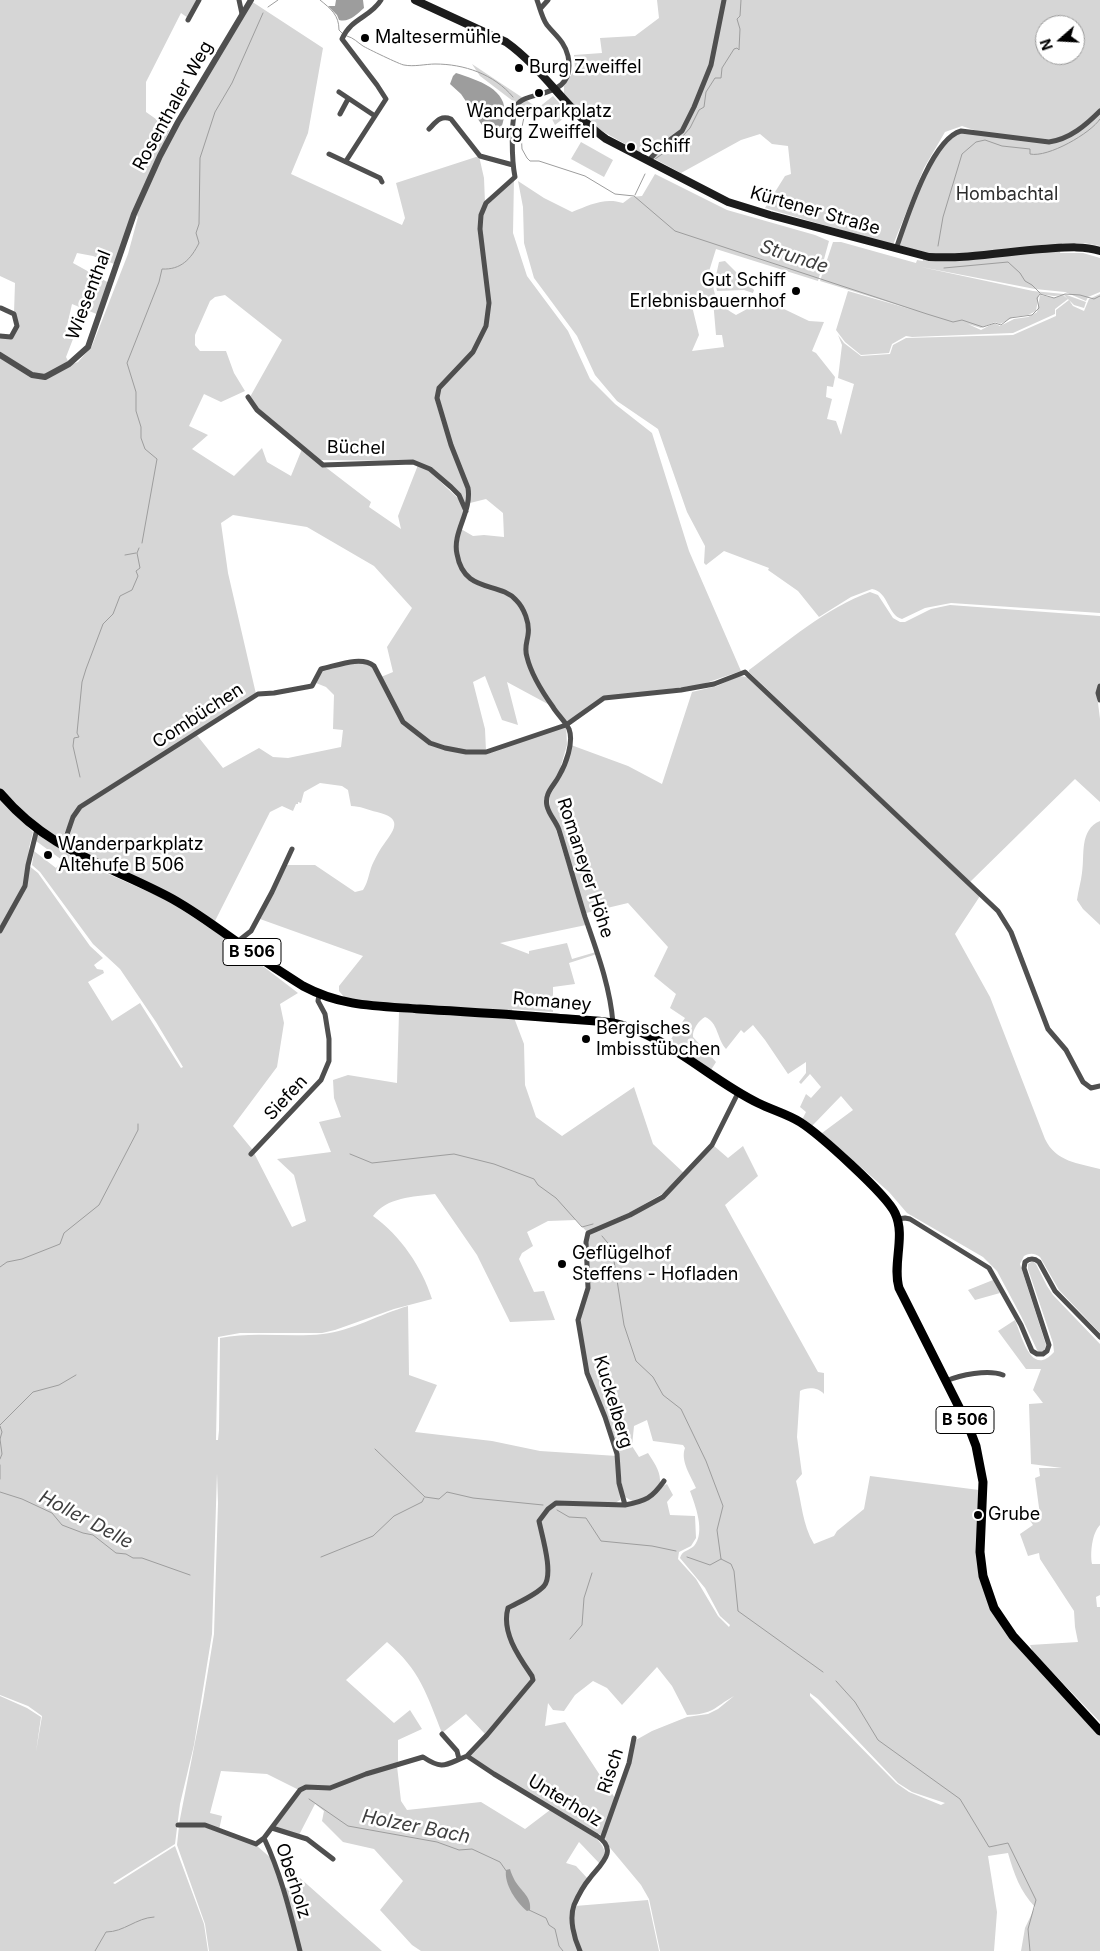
<!DOCTYPE html>
<html>
<head>
<meta charset="utf-8">
<style>
	body { margin:0 }
	#map { position:relative; width:1100px; height:1951px; overflow:hidden; background:#fff; font-family:Inter,sans-serif }
	canvas { display:block }
	.north { position:absolute; left:1035px; top:15px; width:50px; height:50px; box-sizing:border-box; background:#fff; border:1px solid #999; border-radius:50%; rotate:251deg; font-size:14px; font-weight:700; line-height:20px; text-align:center; color:#000 }
	.north::after { content:''; display:block; margin:auto; width:18px; height:22px; background:#000; clip-path:polygon(50% 0,100% 100%,50% 72%,0 100%) }
</style>
</head>
<body>
<div id="map">
<canvas width="1100" height="1951"></canvas>
<div class="north">N</div>
</div>
<script>
const ctx = document.querySelector('canvas').getContext('2d');
ctx.lineJoin = 'round';
function fill(path, color) {
  ctx.fillStyle = color;
  ctx.fill(path, 'evenodd');
}
function trace(path, color, width, dash) {
  ctx.strokeStyle = color;
  ctx.lineWidth = width;
  ctx.lineCap = dash ? 'butt' : 'round';
  ctx.setLineDash(dash || []);
  ctx.stroke(path);
}
function label(font, color, halo, rows, align = 'center') {
  ctx.font = font + ' Inter,sans-serif';
  ctx.lineWidth = 5;
  ctx.setLineDash([]);
  ctx.textBaseline = 'middle';
  ctx.strokeStyle = halo;
  ctx.fillStyle = color;
  for (const [text, x, y, turn = 0] of rows) {
    ctx.save();
    ctx.translate(x, y);
    ctx.rotate((+turn || 0) * Math.PI / 180);
    ctx.textAlign = isNaN(turn) ? turn : align;
    if (halo) ctx.strokeText(text, 0, 0);
    ctx.fillText(text, 0, 0);
    ctx.restore();
  }
}
fill(new Path2D(`
	M0,0H198L188,18L181,13L146,82V112L170,129L133,213L117,265L93,256L77,253L73,263L109,283L99,315L72,304L64,339L68,337L73,339L66,357L70,365L78,362L92,346L128,254L138,217L136,213L160,157L179,122L251,1L323,48L308,133L291,174L402,225L405,218L396,183L479,156L484,178L485,203L481,215L479,229L488,302L485,326L473,352L437,387L435,399L442,423L467,490V504L429,468L413,461L317,460L257,410L250,397L282,340L225,295L215,297L210,301L195,335V345L200,351H226L234,373L245,391L221,402L204,394L189,426L208,435L192,449L234,476L262,448L267,462L291,476L302,449L371,502L369,507L401,529L398,516L418,465L428,470L466,506C460,527 446,555 466,573C457,557 455,546 461,529L473,536L484,535L504,537L503,513L486,499L470,503V488L451,443L438,398L439,388L474,353L487,327L489,303L480,229L482,215L487,204L514,178L513,233L527,276L568,331L590,379L615,404L652,433L689,551L741,671L700,685L604,697L566,722L557,709L507,682L518,725L502,720L485,676L473,682L485,729L486,751L466,752L444,748L430,742L403,720L381,677L393,672L387,647L412,608L374,566L307,527L233,515L221,523L228,573L256,694L81,805L73,815L62,838L58,840L22,813L0,789V336L11,337L18,326L14,313L15,283L0,276Z
	M657,0H1100V246L1084,243H1062L1060,253H1083L1100,258V292L1088,297L1086,301L1065,292L1035,289L921,267L1033,291L1064,294L1086,302L1084,308L1074,305L1069,300L1073,306L1084,311L1089,299L1100,294V613L951,603L925,608L902,619C887,615 889,592 872,589L851,597L819,617L798,591L768,570L769,568L724,551L706,565L704,563L705,546L687,512L658,429L617,401L595,375L577,336L534,278L524,243L523,207L518,181L544,198L572,212C589,205 605,197 623,203L631,197L642,196L655,174L727,210L815,235L829,241L818,281L716,249L706,281L713,284C714,300 722,307 736,315L749,308L751,300L761,303L763,299L809,321L824,322L812,351L816,353L835,377L833,387L827,386L826,397L832,399L827,419L836,421L841,435L854,384L838,378L842,345L838,335L844,343L861,356L890,354L893,345L906,338L1013,335L1056,316V310L1069,300L1064,295L1054,296L1039,294L1036,311L1028,315L1014,317L1000,324L995,322L981,328L968,324L981,330L994,323L1000,326L1014,319L1028,317L1037,312L1040,295L1054,298L1063,295L1068,299L1055,309V314L1013,333L912,337L906,336L892,344L889,353L861,355L845,342L836,330L848,291L917,311L820,281L833,242H841L916,263L917,260L923,261V252L900,246C905,221 933,148 954,135C960,131 970,132 977,131L962,126L945,132L924,168L893,245L765,208L785,176L791,174L788,146L772,144L760,134L741,140L681,173L653,158L663,144L649,153L643,154L593,126L564,95V86L575,69L574,55L602,53L600,38L635,36L659,18ZM1045,25H1075V55H1045ZM713,300L716,335H722L724,347L692,351L699,335L691,302Z
	M472,64L538,108L553,96L569,114L555,125L551,117L526,111L480,76Z
	M581,142L613,160L604,177L571,159Z
	M725,261L754,290L753,293L744,290L717,291L715,280L719,262Z
	M870,592L878,595L893,618L900,622H905L931,609L950,605L1100,616V682L1097,695L1100,719V802L1075,779L970,882L749,672V670C787,642 826,608 870,592Z
	M361,661L373,666L402,722L444,749L486,752L566,724L567,745L558,776L544,800L553,820L586,925L500,943L529,954V951L567,943L572,959L596,952L597,954L569,963L575,984L553,987V1012L512,1009L513,1013L368,1004L345,998L339,991V986L363,956L260,919L286,865H315L355,892L363,890C369,881 369,870 374,861C377,855 380,849 384,844C396,828 402,818 377,812C368,810 360,806 351,806L348,790L342,786L320,783L304,792L301,803L298,802V804H296L293,811L282,806L270,812L215,921L206,918L67,845L74,817L82,807L196,734L223,768L259,748L273,757L288,758L341,747L343,730L333,729L334,695L326,687L316,683L322,670Z
	M739,676L748,677L980,896L955,934L990,997L1045,1139C1056,1162 1078,1163 1100,1169V1333L1059,1290L1040,1257C1034,1253 1030,1253 1024,1256L1020,1264L1046,1345L1044,1351L1038,1352L1021,1316L997,1271L983,1257L907,1213L889,1192L822,1133L853,1110L841,1096L812,1126L802,1120L806,1112L800,1107L806,1094L811,1098L821,1087L810,1074L801,1084L799,1082L806,1073V1062L788,1074L765,1040L753,1025L744,1033L741,1030L726,1049C717,1039 718,1022 705,1017C699,1020 692,1030 693,1037L716,1062L711,1070L646,1030L647,1028L669,1042L685,1018L670,1008L676,994L654,976L668,947L628,903L586,913L549,807L550,795L563,774L571,745L628,766L662,784L692,692L717,686Z
	M0,799L33,832L29,848L28,865L38,873L90,946L103,958L94,965L97,969L103,970L104,973L88,982L112,1021L140,1003L181,1068L183,1067L156,1022L120,969L93,944L40,872L32,865L34,851L56,868L62,860L36,841L38,835L81,862L167,900L234,944L298,993L280,1004L284,1023L277,1067L233,1126L252,1149L292,1227L306,1221L294,1175L277,1159L331,1152L319,1122L341,1117L334,1098L333,1080L348,1075L397,1083L399,1012L513,1015L524,1044L525,1085L536,1117L562,1136L634,1087L653,1144L685,1174L662,1194L629,1213L587,1232L576,1220L548,1221L527,1232L533,1246L522,1253L519,1259L534,1292L544,1291L555,1320L510,1322L477,1255L435,1194C413,1197 387,1197 373,1216C400,1235 422,1267 432,1299L394,1309L335,1330L322,1333H240L218,1337L216,1440H218L219,1430L220,1338C254,1331 289,1338 323,1334C351,1331 380,1314 408,1306L409,1375L437,1385L415,1432L492,1441L540,1451L617,1456L620,1500L615,1503L590,1502V1505C610,1503 627,1509 646,1501C655,1498 658,1487 667,1484L673,1495L667,1502L670,1515L695,1516L696,1538L691,1546L679,1552L678,1559L696,1579L718,1616L729,1627L730,1625L720,1616L705,1588L680,1558C682,1550 689,1551 694,1546C706,1532 695,1505 690,1491L696,1488C691,1476 680,1461 685,1448L683,1445L653,1441L647,1420L634,1426L632,1446L639,1457L648,1453C653,1461 660,1470 660,1480C661,1493 645,1501 634,1502L625,1497L623,1491L617,1453L605,1416L587,1373L579,1319L590,1287L587,1242L590,1233C614,1222 642,1212 664,1196C683,1182 698,1163 713,1145L728,1158L743,1146L758,1176L725,1205L818,1372L824,1373V1394C818,1387 807,1387 800,1391L797,1437L802,1474L796,1481C802,1503 802,1524 814,1544L834,1536L837,1531L864,1509L870,1476L979,1490L977,1518L978,1568L979,1578L988,1602L1008,1635L1100,1734V1951H1021L1025,1928L1035,1907C1020,1891 1014,1874 1008,1853L988,1856L997,1912L994,1951H660L649,1899L641,1885L606,1843L605,1837L629,1766L636,1740L652,1731L687,1717L708,1714L718,1709L734,1696C713,1708 714,1714 687,1715L672,1686L657,1667L622,1705L607,1688L593,1681L575,1695L564,1711L553,1710L548,1703L545,1726L565,1722L615,1798L604,1833L601,1835L539,1800L468,1755L533,1681C533,1671 523,1662 518,1654C510,1642 505,1622 508,1608C520,1602 537,1596 545,1585C554,1573 543,1541 541,1527C539,1533 543,1542 544,1549C554,1589 538,1590 507,1607C503,1621 509,1641 516,1653C521,1662 530,1670 533,1680L486,1735L466,1714L442,1733C427,1695 420,1670 387,1642L346,1680L394,1723L410,1710L422,1729L398,1740V1764L366,1773L330,1788L305,1787L299,1790L267,1774L221,1771L210,1813L222,1816L219,1830L200,1823L179,1824L203,1701L214,1634L218,1503L217,1473L212,1634L194,1745L180,1804L175,1844L113,1883L115,1884L175,1846L204,1924L208,1951H0V1696L27,1708L41,1717L36,1752L42,1716L28,1706L0,1695ZM810,1693L818,1699L898,1783L912,1792L945,1803L941,1805L909,1792L896,1783L810,1696Z
	M1100,821V925L1083,909L1077,900C1078,891 1081,882 1082,873C1085,855 1079,830 1100,821Z
	M1033,1261L1036,1264L1047,1286L1053,1295L1100,1344V1525C1092,1533 1090,1553 1092,1564H1100V1595L1096,1597L1097,1607H1100V1722L1033,1652L1030,1645L1078,1642L1075,1627L1074,1611L1040,1559L1039,1553L1028,1556L1020,1534L1033,1525L1027,1516L1040,1515L1035,1478L1040,1476L1039,1468H1062L1031,1464L1029,1404L1043,1403L1033,1390L1041,1369H1026L998,1331L1015,1320C1022,1336 1031,1378 1054,1352L1053,1343L1028,1269V1264Z
	M993,1280L1000,1293L975,1300L968,1290Z
	M397,1766L401,1801L407,1810L481,1802L525,1829L550,1810C565,1819 603,1835 605,1853L600,1864L579,1842L566,1863L576,1866L588,1879L572,1916L580,1951H421L412,1945L380,1910L403,1881L374,1849L343,1842L322,1821L324,1811L315,1804L299,1835L272,1827L301,1790L305,1788L330,1789Z
	M199,1825L256,1845L273,1860L299,1951H209L205,1924L177,1845L179,1826Z
	M300,1878L382,1951H301L285,1889Z
	M648,1900L659,1951H581C574,1938 572,1920 575,1906Z`), '#d6d6d6');
fill(new Path2D(`
	M336,0H363L364,8C357,14 349,23 339,20L337,15L328,6H335Z
	M456,73C477,80 509,89 504,116C503,125 501,130 494,135L488,134L461,94L450,84L453,76Z
	M510,1869C511,1873 513,1877 515,1881C521,1891 532,1897 530,1910L527,1911C516,1902 504,1884 506,1870Z`), '#9d9d9d');
trace(new Path2D(`
	M320,0C331,9 339,15 339,30L343,34
	M268,7L278,0
	M347,36C354,38 357,42 363,46C366,48 401,65 404,65C414,67 426,64 435,64C464,64 494,74 513,97
	M520,110L524,117L521,132L522,149L527,158L530,161H539L585,176L615,194L634,196L675,231L927,314L953,322L962,320L983,327L995,323L1001,325L1010,318L1032,315L1039,308L1037,298L1040,294L1054,298L1065,294L1080,295L1094,299L1100,296
	M655,159L674,146L690,128L699,110L704,107L706,92L715,78H721L722,68L734,49L737,48L739,50L740,29L737,19L740,16L741,0
	M635,195L645,174
	M938,246L943,217L962,154L976,142L985,140L1002,146L1030,149V154C1048,158 1091,133 1100,119
	M944,268L1008,262L1020,273L1025,281L1032,285L1040,293
	M142,543L157,459L145,449L141,438V427L136,411V392L127,363L159,282L162,269C181,270 191,259 199,243L196,233L199,224L200,158L215,112L232,83L263,13
	M125,555L136,553
	M80,777L73,746L74,738L79,737L77,733L82,682L86,669L103,624L113,614L120,596L132,590L138,576L136,571L140,568L137,553L139,548
	M350,1154L372,1163L454,1154L494,1164L534,1179L538,1185L556,1198L582,1227L593,1224
	M602,1236L612,1248L624,1325L636,1361L653,1377L663,1395L681,1409L706,1461L723,1506L717,1530L721,1559L731,1564L734,1571L738,1611L823,1672
	M0,1267L7,1262L22,1259L60,1244L64,1233L99,1205L138,1130V1124
	M0,1425L33,1392L59,1385L76,1375
	M0,1439L2,1454L0,1459
	M0,1439L2,1432L0,1426
	M375,1449L425,1497L439,1499L447,1492L473,1498L543,1505
	M0,1465V1479
	M0,1492L22,1499L52,1513L62,1525L83,1533L93,1535L116,1553L126,1554L133,1558H142L190,1575
	M557,1510L569,1517L586,1518L601,1541L652,1546L676,1551
	M321,1557L373,1536L394,1516L422,1502L424,1498
	M687,1557L710,1565L721,1559
	M570,1639L582,1625L584,1598L592,1573
	M836,1681L855,1702L878,1740L960,1799L989,1847L1008,1843L1036,1900L1028,1929L1030,1951
	M309,1799L348,1826L437,1842L459,1850L472,1849L500,1862L507,1872
	M529,1910L546,1918L549,1925L555,1929L559,1946L563,1951
	M95,1951L106,1932C124,1932 136,1918 154,1917`), '#9d9d9d', 1);
trace(new Path2D(`
	M239,0L242,14
	M537,0C540,8 542,18 547,25C555,35 565,42 568,56C577,101 526,89 517,105C510,119 512,162 515,177L486,203L481,215L480,229L489,303L486,326L473,352L439,388L437,398L451,445L468,488C472,512 452,532 457,554C464,594 499,581 516,600C524,608 530,623 528,635C527,643 524,648 527,657C531,674 543,693 553,707C557,714 565,721 569,729C574,742 566,764 559,776C554,786 544,793 547,806C549,815 556,821 559,830C568,859 576,888 585,917C597,952 610,986 613,1023
	M540,9L548,0
	M188,20L199,0
	M339,92L375,116
	M340,114L348,99
	M429,129C436,122 440,115 451,119L480,156L513,165
	M329,154L380,178L382,182
	M346,161L386,99L377,85L342,39C351,18 371,17 381,0
	M648,161L663,145L682,131L694,107L711,65L724,0
	M896,249C906,221 931,139 961,131L1049,142C1070,139 1086,125 1100,111
	M0,336L11,337L17,326L14,314L1,308
	M248,397L257,410L323,465L413,462L430,469L451,487L459,495L466,511
	M1100,686L1098,693L1100,700
	M63,846L73,817L80,807L258,694L274,693L312,686L321,669C336,666 361,655 374,666L403,722L430,743L445,748L466,752H486L566,725L604,698L681,690L714,684L745,672L998,911L1011,932L1048,1029L1066,1050L1083,1082L1091,1088L1100,1086
	M0,931L25,886L28,865L37,829
	M237,942L251,931L272,892L292,849
	M251,1154L321,1080L329,1061V1039L325,1014L318,1001L319,995
	M897,1219L905,1218L910,1219L989,1268L1021,1325L1032,1351L1037,1354H1043L1047,1351L1049,1345L1024,1268L1025,1262C1030,1258 1034,1258 1039,1262L1055,1291L1100,1337
	M946,1381C960,1375 988,1369 1003,1375
	M664,1481C652,1498 646,1501 625,1505L619,1483L617,1454L605,1417L587,1373L578,1320L588,1288L586,1242L588,1233L630,1215L663,1197L712,1145L738,1093
	M442,1734L457,1751L459,1759
	M467,1756L487,1735L533,1680L532,1676C519,1657 501,1632 508,1608C519,1602 536,1595 544,1586C554,1574 542,1536 539,1521L548,1509L556,1503L625,1505
	M178,1825H205L256,1844L264,1838L300,1790L306,1787L330,1788L366,1774L423,1757C444,1771 446,1764 467,1756L494,1774L597,1836C619,1850 601,1864 590,1878C584,1885 578,1896 574,1905C569,1919 574,1938 580,1951
	M272,1828L307,1839L333,1859
	M264,1838C281,1874 290,1912 300,1951
	M602,1839L629,1763L634,1738`), '#4f4f4f', 5);
trace(new Path2D(`
	M0,355L32,375L45,377L69,364L88,347L134,214L160,156L178,122L251,0`), '#4f4f4f', 6);
trace(new Path2D(`
	M415,0L506,42C544,69 568,112 606,139L728,202L770,215L929,257C967,259 1004,252 1042,249C1061,248 1082,245 1100,251`), '#1c1c1c', 8);
trace(new Path2D(`
	M0,793C49,851 104,863 167,896C192,909 214,926 237,942C258,957 281,972 303,986C342,1007 378,1006 420,1009C466,1012 511,1014 556,1018C575,1020 595,1020 613,1023C666,1034 710,1080 758,1103C772,1110 787,1114 800,1122C819,1134 886,1194 895,1213C906,1236 892,1264 899,1288L968,1425L976,1446L983,1482L980,1552L983,1576L994,1608L1013,1636L1100,1731`), '#000', 9);
for (const [x, y, r, color] of [
	[365,38,5,"#000"],
	[519,68,5,"#000"],
	[539,93,5,"#000"],
	[631,147,5,"#000"],
	[796,291,5,"#000"],
	[48,855,5,"#000"],
	[586,1039,5,"#000"],
	[562,1264,5,"#000"],
	[978,1515,5,"#000"]
]) {
  const dot = new Path2D();
  dot.arc(x, y, r, 0, 2 * Math.PI);
  ctx.fillStyle = color;
  ctx.fill(dot);
  trace(dot, '#fff', 2);
}
for (const [x, y, w] of [
	[252,952,58],
	[965,1420,58]
]) {
  const box = new Path2D();
  box.roundRect(x - w / 2, y - 13.5, w, 27, 4);
  ctx.fillStyle = '#fff';
  ctx.fill(box);
  trace(box, '#000', 1);
}
label('bold 16px', '#000', null, [
	["B 506",252,952],
	["B 506",965,1420]
]);
label('18px', '#000', '#fff', [
	["Maltesermühle",375,38],
	["Burg Zweiffel",529,68],
	["Wanderparkplatz",539,112,"center"],
	["Burg Zweiffel",539,133,"center"],
	["Schiff",641,147],
	["Gut Schiff",786,281,"right"],
	["Erlebnisbauernhof",786,302,"right"],
	["Wanderparkplatz",58,845],
	["Altehufe B 506",58,866],
	["Bergisches",596,1029],
	["Imbisstübchen",596,1050],
	["Geflügelhof",572,1254],
	["Steffens - Hofladen",572,1275],
	["Grube",988,1515]
], 'left');
label('18px', '#000', '#fff', [
	["Rosenthaler Weg",173,106,-61],
	["Kürtener Straße",815,211,16],
	["Wiesenthal",89,295,-69],
	["Büchel",356,448,1],
	["Combüchen",198,716,-33],
	["Romaneyer Höhe",585,868,72],
	["Romaney",552,1002,5],
	["Siefen",286,1098,-47],
	["Kuckelberg",613,1402,73],
	["Risch",611,1771,-72],
	["Unterholz",565,1801,31],
	["Oberholz",293,1881,72]
]);
label('18px', '#2d2d2d', '#fff', [
	["Hombachtal",1007,195]
]);
label('italic 19px', '#3e3e3e', '#fff', [
	["Strunde",794,257,18],
	["Holler Delle",86,1520,28],
	["Holzer Bach",416,1827,11]
]);
</script>
</body>
</html>
